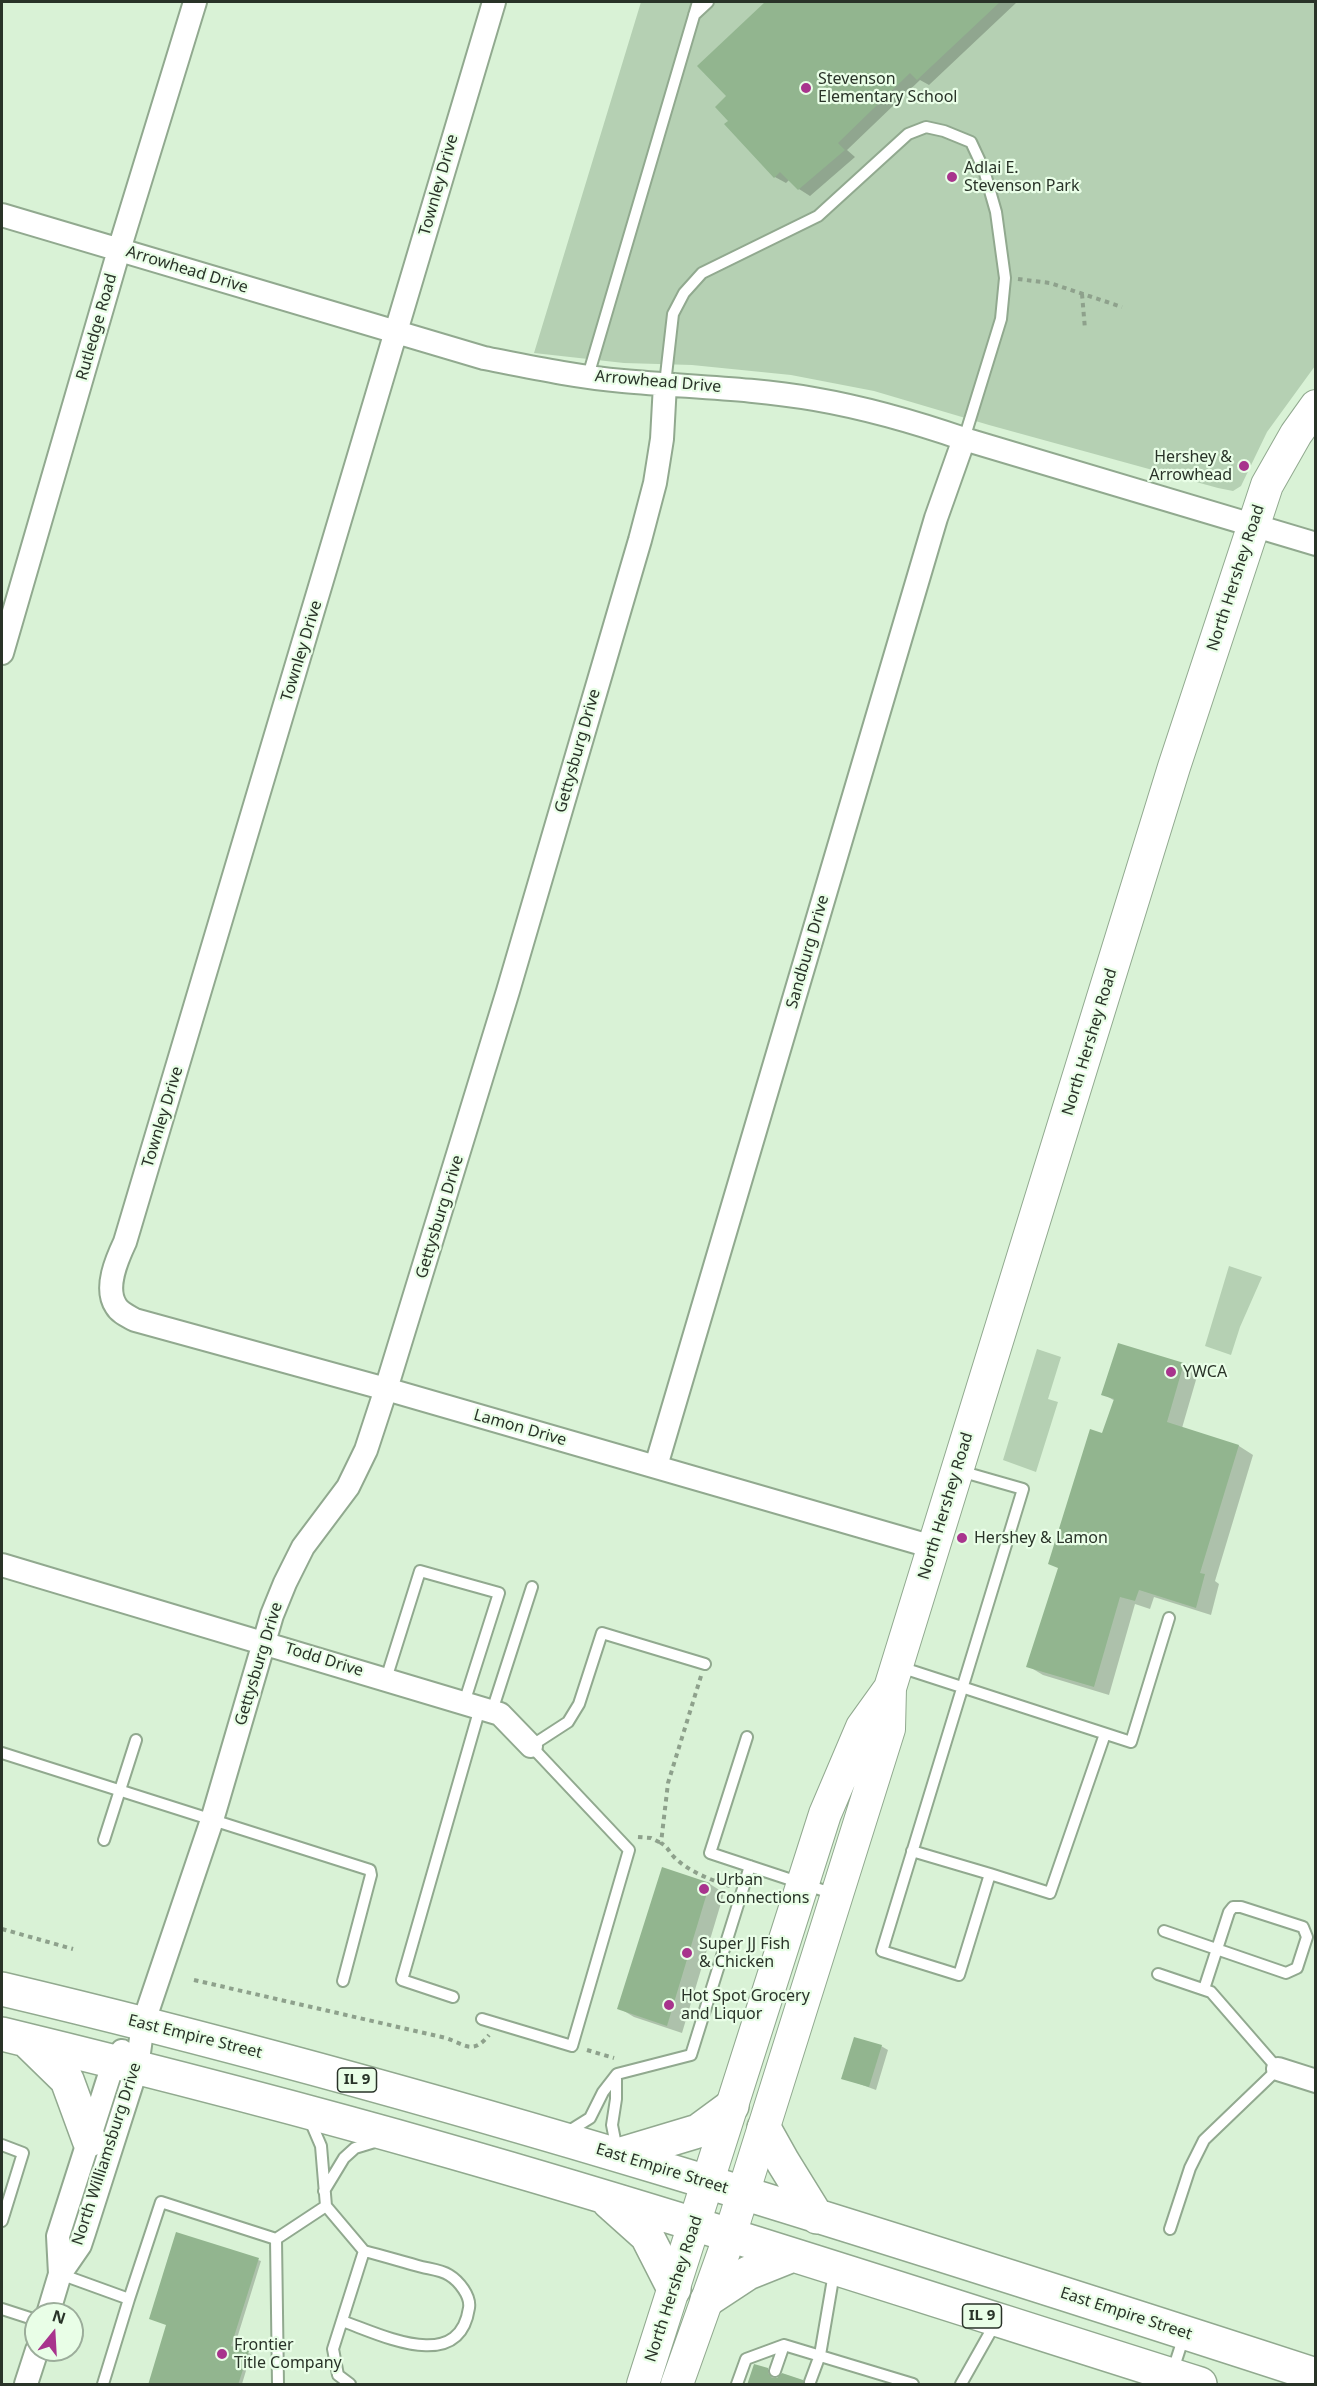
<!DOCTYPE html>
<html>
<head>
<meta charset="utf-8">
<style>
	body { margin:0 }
	#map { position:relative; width:1317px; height:2386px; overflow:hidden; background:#d9f2d6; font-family:"Noto Sans",sans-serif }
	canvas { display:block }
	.frame { position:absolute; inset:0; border:3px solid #293328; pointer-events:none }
	.north { position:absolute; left:24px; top:2302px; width:60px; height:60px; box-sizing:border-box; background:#e9fee7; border:2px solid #9cad9b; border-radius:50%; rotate:18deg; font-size:16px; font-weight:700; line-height:24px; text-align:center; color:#293328 }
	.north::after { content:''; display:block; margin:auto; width:21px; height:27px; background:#a8348d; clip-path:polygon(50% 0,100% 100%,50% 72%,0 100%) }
</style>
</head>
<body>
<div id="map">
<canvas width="1317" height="2386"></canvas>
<div class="frame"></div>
<div class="north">N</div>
</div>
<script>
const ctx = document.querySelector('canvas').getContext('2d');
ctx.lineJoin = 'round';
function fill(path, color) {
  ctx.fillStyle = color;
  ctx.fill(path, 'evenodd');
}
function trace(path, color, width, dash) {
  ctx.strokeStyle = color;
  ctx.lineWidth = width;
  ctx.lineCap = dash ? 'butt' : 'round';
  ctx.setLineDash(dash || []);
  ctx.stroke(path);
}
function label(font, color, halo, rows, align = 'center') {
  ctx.font = font + ' "Noto Sans",sans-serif';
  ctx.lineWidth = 4.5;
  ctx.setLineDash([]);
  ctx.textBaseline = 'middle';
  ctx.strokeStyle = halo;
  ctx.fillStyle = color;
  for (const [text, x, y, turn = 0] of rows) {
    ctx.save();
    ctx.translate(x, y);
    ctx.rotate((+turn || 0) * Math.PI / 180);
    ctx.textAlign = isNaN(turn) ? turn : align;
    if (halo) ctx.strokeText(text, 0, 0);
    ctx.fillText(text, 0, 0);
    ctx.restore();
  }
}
fill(new Path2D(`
	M641,2H1315V366L1267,432L1241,486L1233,491L1218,488L989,425L874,391L791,375L692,365L624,363L534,353Z
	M1229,1266L1262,1277L1240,1327L1231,1355L1205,1346Z
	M1037,1349L1061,1357L1048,1399L1058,1402L1036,1472L1003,1460Z`), '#b5d0b3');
fill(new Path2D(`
	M767,2H1017L929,85L920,80L847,150L855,157L810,196L799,189L790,179L786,183L775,177L730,121L728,96L699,66Z
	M1119,1345L1184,1365L1198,1373L1182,1428L1239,1446L1253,1455L1215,1581L1219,1584L1211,1615L1154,1597L1150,1609L1135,1604L1109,1695L1043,1675L1028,1666L1115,1401L1103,1394Z
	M663,1869L710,1884L724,1893L682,2033L634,2017L619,2008Z
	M881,2046L888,2050L876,2090L843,2078Z
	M258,2260L261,2261L234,2348L251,2354L242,2384H149Z
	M767,2370L773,2373L774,2379L802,2381L808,2384H749Z`), '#0003');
fill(new Path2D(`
	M765,2H1000L917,80L910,73L838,143L845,150L798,190L780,172L774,178L724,124L728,121L715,107L726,96L697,66Z
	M1118,1343L1184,1363L1167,1422L1239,1445L1200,1573L1205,1574L1196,1608L1139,1590L1135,1601L1120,1597L1094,1687L1026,1667L1058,1568L1048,1564L1090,1429L1102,1433L1114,1399L1101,1395Z
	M662,1867L710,1883L667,2026L617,2009Z
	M854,2037L882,2045L869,2087L841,2079Z
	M176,2232L259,2258L231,2346L249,2351L238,2385H148L166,2325L149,2319Z
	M754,2364L768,2368V2373L772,2378H777L782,2373L803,2380V2385H747Z`), '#92b58f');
const lane = new Path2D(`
	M694,15L708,2
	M588,376L698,2
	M665,384L673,314L684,293L702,273L818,216L908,134L926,127L944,131L971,142L984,170L996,212L1005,278L1001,319L964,439
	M960,1471L1023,1489L882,1951L959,1975L990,1874L1050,1893L1105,1734
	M900,1667L1131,1742L1169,1618
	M386,1679L420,1571L499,1593L464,1703
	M492,1711L532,1587
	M747,1737L710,1853L834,1894
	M2,1753L370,1870L371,1875L343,1981
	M104,1840L136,1740
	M912,1851L990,1874
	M1164,1931L1286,1973L1297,1968L1307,1937L1303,1927L1241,1907H1233L1229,1912L1204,1989
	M1158,1974L1211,1992L1278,2069L1204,2140L1190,2168L1170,2229
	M453,1997L402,1980L480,1708
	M482,2019L572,2046L629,1850L531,1746L568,1722L579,1704L602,1633L705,1664
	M616,2076V2099L612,2125L617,2150
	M566,2133L590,2118L603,2092L617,2074L691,2055L750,1866
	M2,2145L23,2153L2,2221
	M324,2191L344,2158L355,2148L378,2141
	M326,2206L364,2251L333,2349L338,2375L350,2384
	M60,2274L129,2299L161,2202L276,2239
	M2,2309L36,2320
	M342,2321C380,2334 459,2375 469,2308C471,2296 459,2281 449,2275C441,2270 430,2269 422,2267C403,2262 384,2256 364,2251
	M775,2371L784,2345
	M1172,2373L1184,2336
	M810,2382L820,2355L834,2273
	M103,2384L129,2299
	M278,2384L276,2239L326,2206L321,2146L309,2118
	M737,2384L746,2359L784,2345L913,2384
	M961,2384L996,2322`);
const street = new Path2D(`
	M494,2L125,1242C117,1259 104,1288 116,1306C120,1313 128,1316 135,1320L386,1389L933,1547
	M2,215L484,358C530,367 577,377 623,381C687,387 751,388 814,399C866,408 915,422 964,439L1316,544
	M2,653L119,250L195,2
	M656,1466L936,518L964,439
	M2,1565L500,1714L531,1746
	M1278,2069L1316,2081
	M60,2274L58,2236L114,2061L122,2051
	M48,2314L60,2274L80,2245L84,2233L137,2067L143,2024L212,1820L272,1615L285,1583L303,1547L348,1487L366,1450L386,1389L508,991L640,540L655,483L662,439L665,384
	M26,2384L37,2350`);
const secondary = new Path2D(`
	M643,2384L825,1814L862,1727L890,1688
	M677,2384L730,2235L889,1729L890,1688L1174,767L1267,485L1296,434L1316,406`);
const primary = new Path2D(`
	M2,1989C446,2094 881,2234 1316,2375
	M2,2034C150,2070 298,2108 445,2150C698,2222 949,2305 1200,2384
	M26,2040L67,2080L89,2140
	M764,2128L783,2162L817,2217
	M618,2155L698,2131L732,2106
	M609,2202L647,2236L674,2289
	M707,2300L748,2273L793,2255`);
trace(lane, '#91a98f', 14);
trace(street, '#91a98f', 26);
trace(secondary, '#91a98f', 34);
trace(primary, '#91a98f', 36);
trace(new Path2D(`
	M1018,279L1050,283L1122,307
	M1082,294L1085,329
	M701,1676L668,1783L661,1843C668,1847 669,1852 674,1857C689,1872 711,1880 730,1886
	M638,1837L651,1838L661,1843
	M2,1929L73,1949
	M194,1980L446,2038C466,2045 473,2055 489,2035
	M587,2050L614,2058`), '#8ea18c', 4, [4.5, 4.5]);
trace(lane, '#fff', 10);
trace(street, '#fff', 22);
trace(secondary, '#fff', 32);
trace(primary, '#fff', 33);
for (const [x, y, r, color] of [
	[806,88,6,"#a8348d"],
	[952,177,6,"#a8348d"],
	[1244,466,6,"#a8348d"],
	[1171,1372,6,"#a8348d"],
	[962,1538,6,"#a8348d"],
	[704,1889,6,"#a8348d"],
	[687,1953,6,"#a8348d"],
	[669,2005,6,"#a8348d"],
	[222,2354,6,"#a8348d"]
]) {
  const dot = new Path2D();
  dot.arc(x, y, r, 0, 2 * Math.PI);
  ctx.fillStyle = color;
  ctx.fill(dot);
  trace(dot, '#e9fee7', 2);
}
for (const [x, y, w] of [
	[357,2080,39],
	[982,2316,39]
]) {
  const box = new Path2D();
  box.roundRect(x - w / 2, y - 12, w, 24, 4.5);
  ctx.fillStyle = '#e9fee7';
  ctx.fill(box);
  trace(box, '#293328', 1.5);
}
label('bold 15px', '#293328', null, [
	["IL 9",357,2080],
	["IL 9",982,2316]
]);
label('16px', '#293328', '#e9fee7', [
	["Stevenson",818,79],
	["Elementary School",818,97],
	["Adlai E.",964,168],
	["Stevenson Park",964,186],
	["Hershey &",1232,457,"right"],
	["Arrowhead",1232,475,"right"],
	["YWCA",1183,1372],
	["Hershey & Lamon",974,1538],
	["Urban",716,1880],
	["Connections",716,1898],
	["Super JJ Fish",699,1944],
	["& Chicken",699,1962],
	["Hot Spot Grocery",681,1996],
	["and Liquor",681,2014],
	["Frontier",234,2345],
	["Title Company",234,2363]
], 'left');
label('16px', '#293328', '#e9fee7', [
	["Townley Drive",439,185,-74],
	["Arrowhead Drive",187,270,17],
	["Rutledge Road",97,327,-74],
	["Arrowhead Drive",658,382,5],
	["North Hershey Road",1236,578,-72],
	["Townley Drive",302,651,-73],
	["Gettysburg Drive",578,751,-74],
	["Sandburg Drive",808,952,-74],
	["North Hershey Road",1090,1042,-73],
	["Townley Drive",163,1117,-73],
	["Gettysburg Drive",440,1217,-73],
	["Lamon Drive",520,1428,16],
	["North Hershey Road",946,1506,-73],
	["Todd Drive",324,1660,17],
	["Gettysburg Drive",259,1664,-73],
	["East Empire Street",195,2037,14],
	["North Williamsburg Drive",107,2154,-72],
	["East Empire Street",662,2169,17],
	["North Hershey Road",674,2289,-72],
	["East Empire Street",1126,2314,18]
]);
</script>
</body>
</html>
